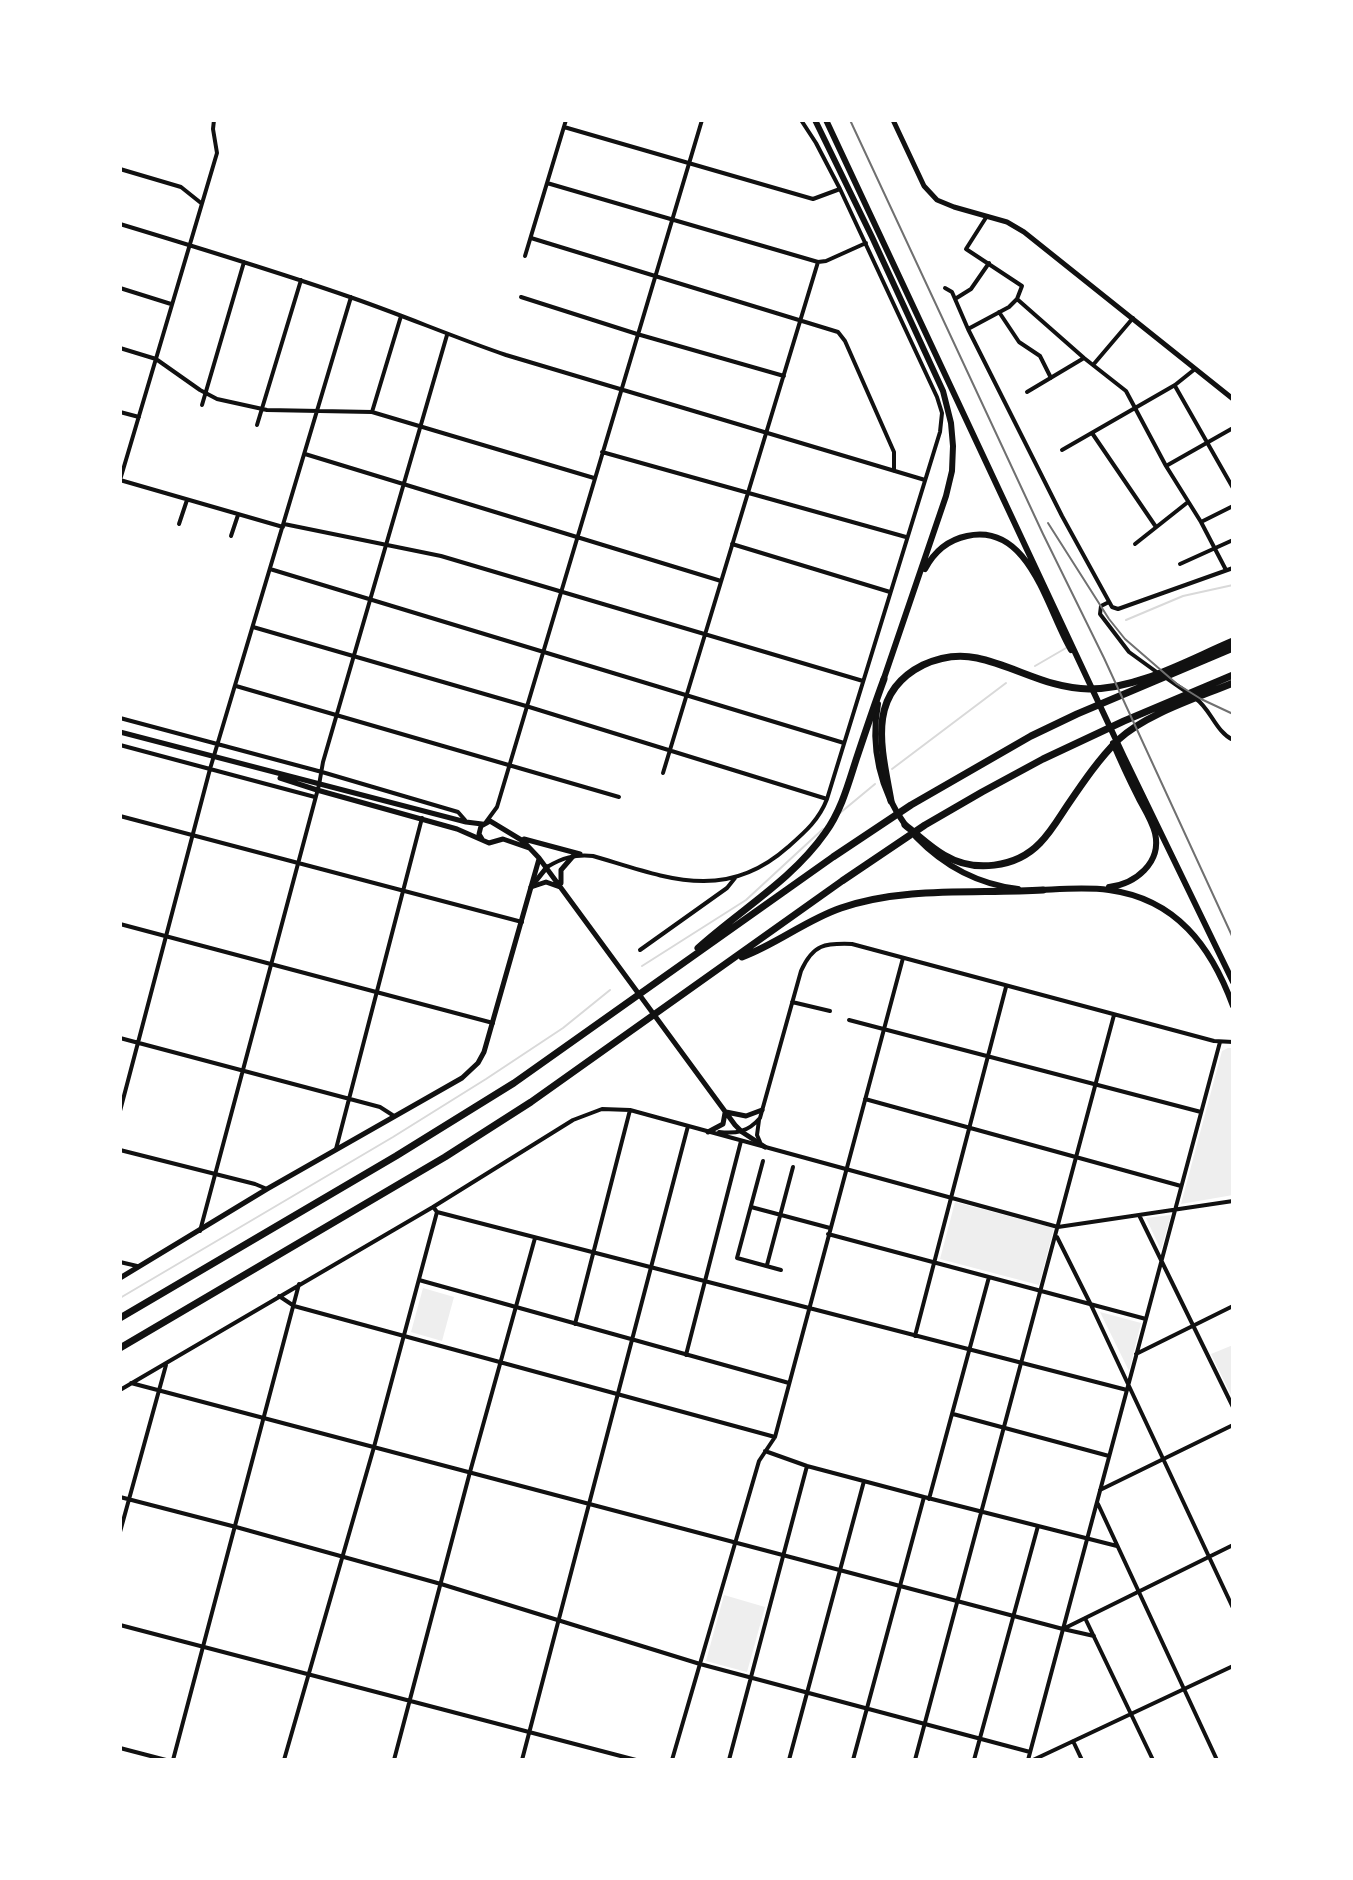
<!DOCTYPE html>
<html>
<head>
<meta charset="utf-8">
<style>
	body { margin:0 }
	#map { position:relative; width:1353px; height:1880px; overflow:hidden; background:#fff; font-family:Signika,sans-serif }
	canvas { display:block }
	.frame { position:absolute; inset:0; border:122px solid #fff; pointer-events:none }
</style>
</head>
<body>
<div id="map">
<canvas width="1353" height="1880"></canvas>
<div class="frame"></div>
</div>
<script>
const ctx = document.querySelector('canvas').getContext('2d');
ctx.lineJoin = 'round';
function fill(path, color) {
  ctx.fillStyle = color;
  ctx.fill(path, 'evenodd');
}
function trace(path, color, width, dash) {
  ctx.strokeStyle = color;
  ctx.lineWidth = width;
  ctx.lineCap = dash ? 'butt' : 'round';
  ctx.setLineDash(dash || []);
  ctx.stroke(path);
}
fill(new Path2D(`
	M1228,1048H1233V1195L1181,1204L1222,1051Z
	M955,1202L1054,1228L1039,1285L940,1259Z
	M1171,1215L1161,1250L1146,1218Z
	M423,1288L454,1297L442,1341L411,1332Z
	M1100,1312L1141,1323L1129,1371Z
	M1233,1345V1399L1211,1354Z
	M724,1595L765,1607L747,1672L706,1661Z`), '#eee');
trace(new Path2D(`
	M1126,620L1183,596L1233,585
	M1035,666L1066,648
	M892,769L1006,683
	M840,813L875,784
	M642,966L746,900L823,829
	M120,1298L393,1137L486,1079L563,1028L610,990`), '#d9d9d9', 2);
trace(new Path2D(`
	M564,127L813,199L840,189
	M120,169L181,187L201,203
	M547,183L818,262
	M987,216L966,249L1022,286L1017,299L1084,358L1126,391L1166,466L1201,522L1226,570
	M120,224C196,247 272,270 347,296C400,314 453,337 506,355L925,480
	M531,238L838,332L845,341L894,452V471
	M525,256L566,120
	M818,262L826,261L866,243
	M120,288L171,304
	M945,288L952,292L968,329L1009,307L1017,299
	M521,297L637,334L784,376
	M955,299L971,289L989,263
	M999,312L1019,342L1040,356L1051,378
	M968,329L1062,516L1112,607L1118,609L1233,568
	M120,348L156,359L200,390L217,399L267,410L372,412L594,478
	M1093,365L1133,318
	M1175,386L1233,488
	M1027,392L1084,358
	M202,405L244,262
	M120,412L139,417
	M372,412L401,316
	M257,425L301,280
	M1092,433L1156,527
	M1062,450L1175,385L1195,369
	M602,452L906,537
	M305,454L721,581
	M1166,466L1233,428
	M120,480L217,153L213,129L214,120
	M120,480L283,527
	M1201,522L1233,506
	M179,524L187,500
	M284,524L441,556L863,681
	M231,536L238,515
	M732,544L890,592
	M1135,544L1188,502
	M1180,564L1233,540
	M270,569L844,743
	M1109,602L1101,606L1100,614L1129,652L1158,673
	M253,627L526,706L827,799
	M1165,677L1188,693
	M236,686L619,797
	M1195,698C1211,709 1215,731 1233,740
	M120,718L322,772L458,812L465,820
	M120,745L315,797
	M663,773L818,262
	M120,816L522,922
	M486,822L497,807L702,120
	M547,867C562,858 575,854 593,856C665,877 724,904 788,847C805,832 819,820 827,799L940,432L942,413L937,397L840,189L816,143L801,120
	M120,924L493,1023
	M640,950L727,888L735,878
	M792,1002L830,1011
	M849,1020L1201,1112
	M120,1038L380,1107L394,1116
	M865,1099L1181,1186
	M120,1111L210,769L351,297
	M759,1120L757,1135L760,1142
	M719,1132C736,1134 748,1132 760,1118L801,971C813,944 825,943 852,944L1214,1041L1233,1042
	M336,1149L422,818
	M120,1150L255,1184L267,1189
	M763,1161L737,1258L781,1270
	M751,1207L830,1228
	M434,1208L437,1212L1127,1390
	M1139,1215L1233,1407
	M200,1231L319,785L323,762L447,335
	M828,1234L1146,1319
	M1057,1237L1091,1305L1233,1608
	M120,1262L137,1266
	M767,1265L793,1167
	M419,1280L789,1383
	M279,1296L294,1306L775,1437
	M575,1324L630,1110
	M915,1336L1006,987
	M1136,1354L1233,1306
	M686,1355L741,1141
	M131,1383L1063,1629L1094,1636
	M120,1390L433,1207L573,1120L602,1109L630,1110L1058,1227L1233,1201
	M953,1414L1109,1456
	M765,1451L807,1466L924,1497L1117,1546
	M1100,1490L1233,1425
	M120,1497L236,1527L441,1584L700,1664L1030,1752
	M929,1499L989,1277
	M1098,1504L1217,1760
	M120,1532L166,1365
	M1085,1618L1153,1760
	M120,1625L636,1760
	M1065,1628L1233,1545
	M1073,1741L1082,1760
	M120,1748L166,1760
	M173,1760L299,1284
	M284,1760L374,1447L437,1212
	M394,1760L470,1472L535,1238
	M522,1760L688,1126
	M672,1760L759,1461L775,1437L903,958
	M729,1760L807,1466
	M789,1760L864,1481
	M853,1760L924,1497
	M915,1760L1114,1015
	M974,1760L1038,1526
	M1028,1760L1220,1042
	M1033,1760L1233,1666`), '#111', 4);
trace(new Path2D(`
	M120,1278L267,1189L462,1078L478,1063L484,1052L531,887L547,867`), '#111', 5);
trace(new Path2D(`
	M893,120L924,186L937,200L954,207L1007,222L1024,232L1233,399
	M120,732L466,822L482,824
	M280,778L317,790L457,829L489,843L503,839L529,848
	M482,839L479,834L481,826L490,821L523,841L539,858L735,1125L742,1132L765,1147
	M524,839L580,854
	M561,883V870L574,855
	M531,887L546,882L560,887
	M531,887L539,859
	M726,1112L746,1116L762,1110
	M708,1132L723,1124L725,1113`), '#111', 5);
trace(new Path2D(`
	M815,120L872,237L943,391L951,423L953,446L952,471L946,496L883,681
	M826,120L1124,757L1233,982
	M925,569C934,552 948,540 967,536C1030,522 1047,610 1071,650
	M878,704C870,746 880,791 906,826
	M916,837C944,866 977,884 1018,889
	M1109,887C1135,884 1162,863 1155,833C1152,821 1145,810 1139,799C1130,781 1121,762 1113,743
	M1041,890C1063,889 1086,887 1109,890C1176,899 1211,946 1233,1006`), '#111', 6);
trace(new Path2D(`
	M891,801C882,750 865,694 923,665C940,657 959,654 977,658C1015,666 1049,689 1089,689C1138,689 1188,660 1233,641
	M905,825C918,835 930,847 944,855C974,873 1016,868 1040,843C1052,831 1060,816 1069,803C1084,781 1099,759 1118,740C1146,714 1197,698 1233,683
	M698,948C740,910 792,880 825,833C841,811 848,785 856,760C865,733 874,706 884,679
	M742,957C777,944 806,920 841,908C905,886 977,894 1043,890
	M120,1318L396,1156L514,1083L833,857L911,805L1031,736L1077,714L1233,648
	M120,1348L445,1157L531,1102L842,881L925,825L982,792L1043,759L1124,721L1233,675`), '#111', 7);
trace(new Path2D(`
	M850,120L1043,534L1104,658L1233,938
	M1048,523L1109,619L1125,639L1177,684L1201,699L1233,714`), '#707070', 2);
</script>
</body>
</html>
